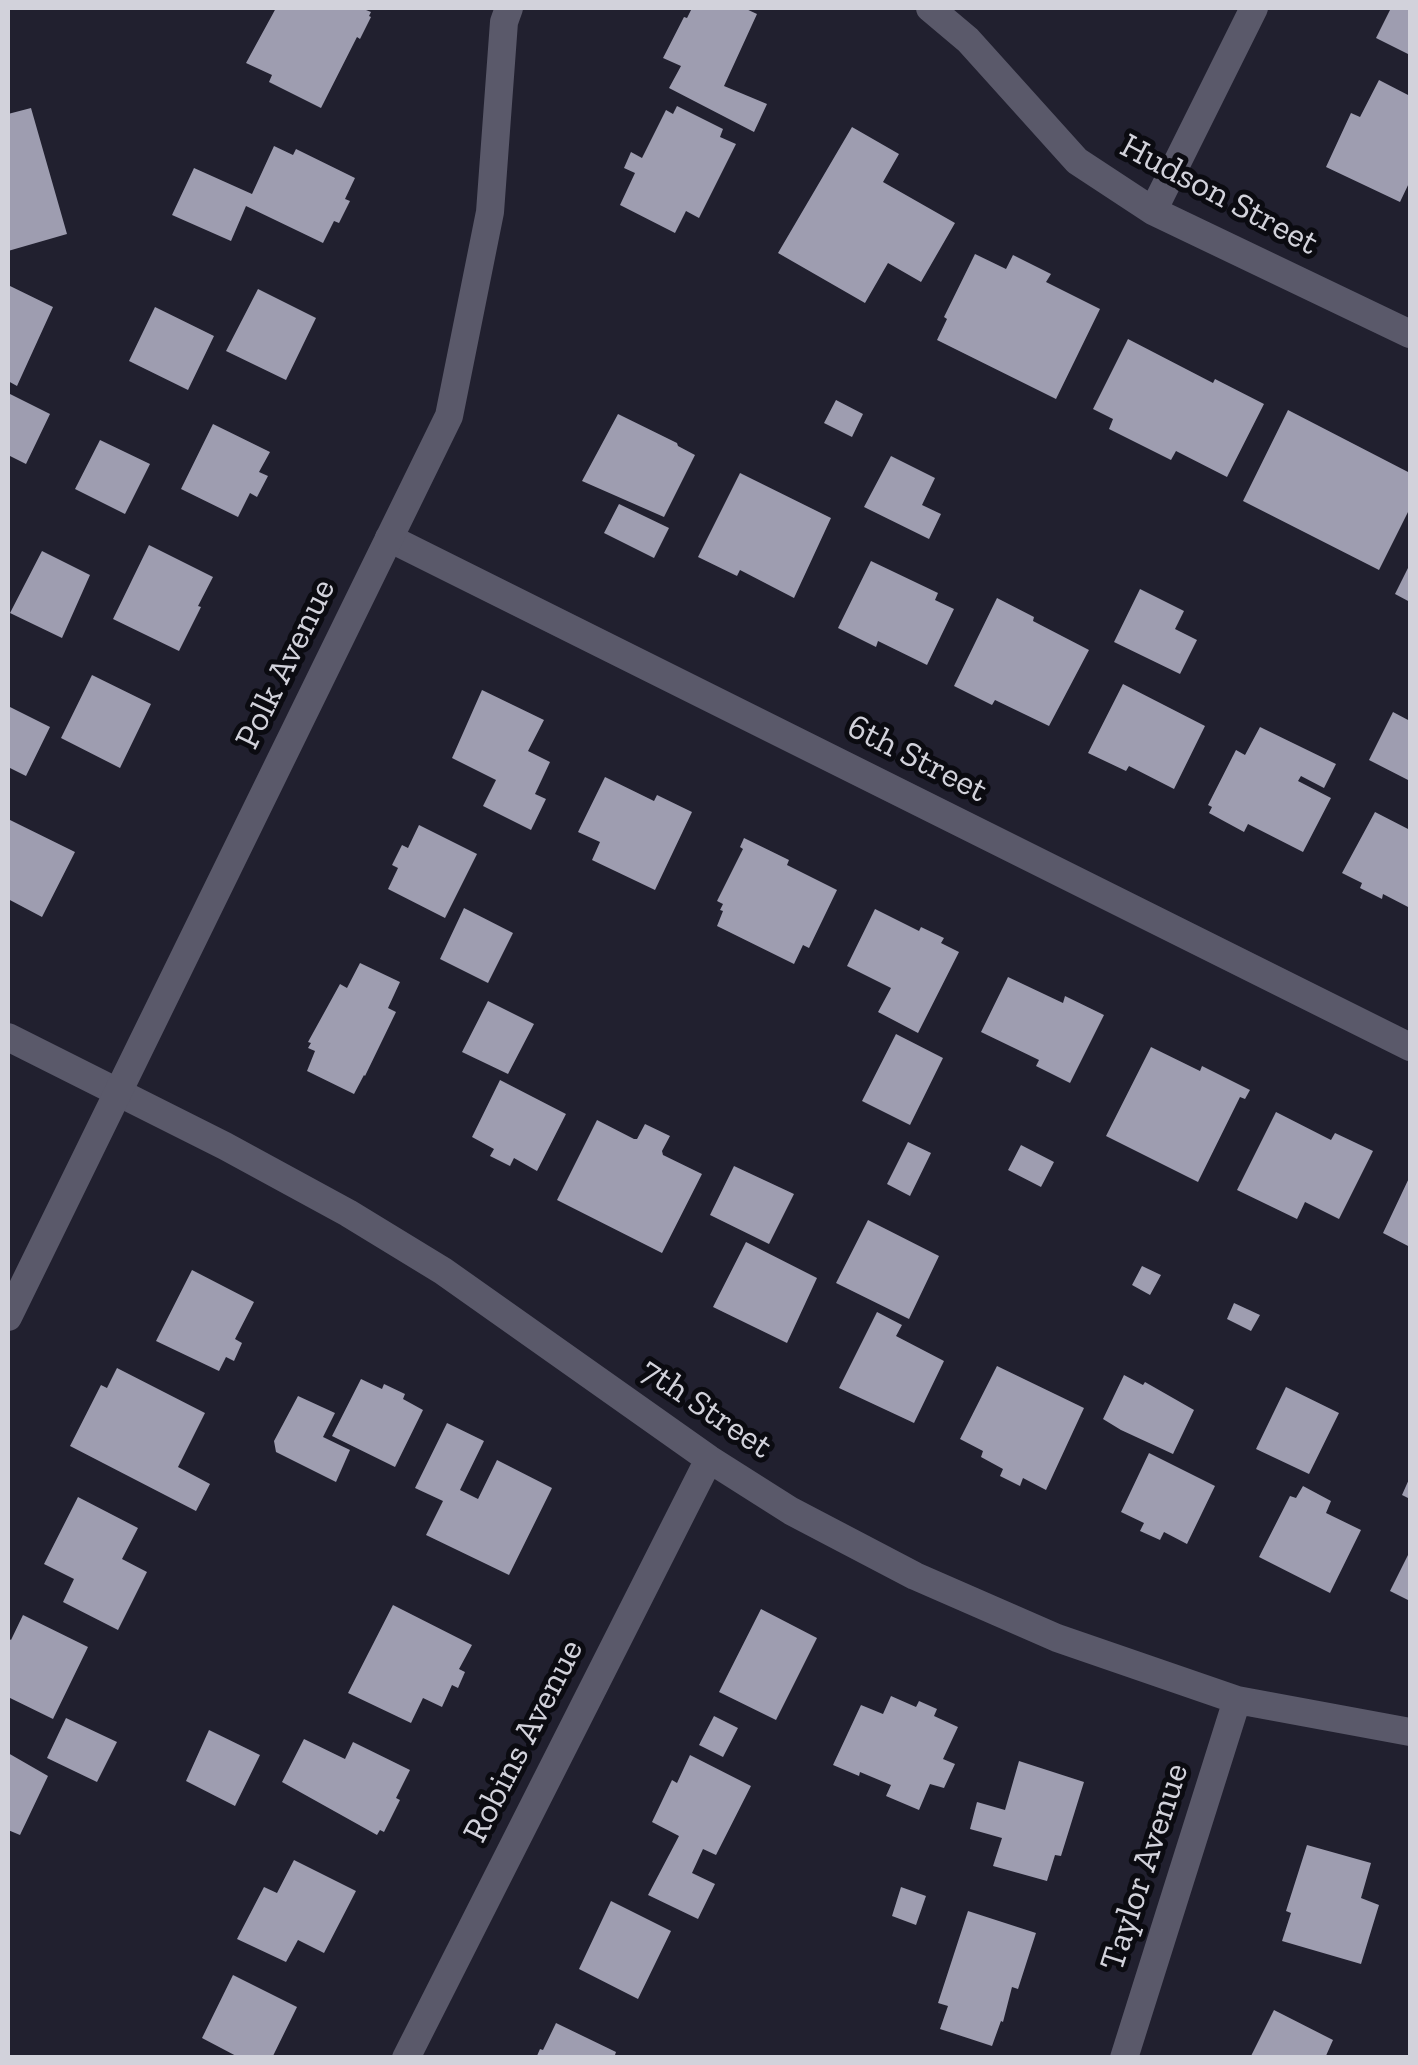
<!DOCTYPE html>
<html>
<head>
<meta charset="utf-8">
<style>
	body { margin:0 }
	#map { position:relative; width:1418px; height:2065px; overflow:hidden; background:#21202f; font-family:"Zilla Slab",serif }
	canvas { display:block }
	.frame { position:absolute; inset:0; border:10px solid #d2d2db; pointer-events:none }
</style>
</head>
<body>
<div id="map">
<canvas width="1418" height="2065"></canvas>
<div class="frame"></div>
</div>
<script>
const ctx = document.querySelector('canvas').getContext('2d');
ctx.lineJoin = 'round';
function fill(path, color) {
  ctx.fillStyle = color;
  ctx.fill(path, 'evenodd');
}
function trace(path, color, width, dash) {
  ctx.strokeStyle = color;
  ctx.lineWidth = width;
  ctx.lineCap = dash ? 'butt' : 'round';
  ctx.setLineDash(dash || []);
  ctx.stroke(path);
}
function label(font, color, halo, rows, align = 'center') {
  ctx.font = font + ' "Zilla Slab",serif';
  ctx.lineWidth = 10;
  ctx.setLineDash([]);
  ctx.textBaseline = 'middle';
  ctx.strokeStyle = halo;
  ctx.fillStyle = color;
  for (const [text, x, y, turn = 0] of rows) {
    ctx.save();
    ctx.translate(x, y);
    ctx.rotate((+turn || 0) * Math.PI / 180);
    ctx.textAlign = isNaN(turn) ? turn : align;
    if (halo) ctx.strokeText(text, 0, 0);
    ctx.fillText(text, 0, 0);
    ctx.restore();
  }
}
fill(new Path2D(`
	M276,8H361L371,12L369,16L371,17L360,39L357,37L321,108L269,82L272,75L246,63Z
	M692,8H744L757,14L724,86L767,104L754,132L669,88L681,66L663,58L684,17L687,18Z
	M1391,8H1410V55L1376,38Z
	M1379,80L1410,96V181L1400,202L1326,167L1351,113L1360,117Z
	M677,106L723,129L720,137L736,144L699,218L686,211L675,233L620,205L635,173L624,168L631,152L642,158L666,110L673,114Z
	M31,108L67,234L8,251V114Z
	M852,127L899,154L883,182L955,223L921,282L888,263L865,303L778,253Z
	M274,146L293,155L296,149L355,178L345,199L350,201L339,223L334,221L323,243L246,206L231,241L172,215L194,168L252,194Z
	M975,254L1006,269L1013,255L1051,274L1046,282L1100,309L1056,399L937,340L947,319L944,317Z
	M8,285L53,307L17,386L8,381Z
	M258,289L316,318L286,380L226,351Z
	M155,307L214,336L188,390L129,361Z
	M1128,339L1213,383L1215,379L1264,404L1227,477L1176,451L1171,460L1109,429L1113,419L1093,409Z
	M8,393L50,414L26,464L8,455Z
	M836,400L863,414L852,437L824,423Z
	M1288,410L1410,473V508L1379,570L1243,501Z
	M618,414L677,443L678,446L695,455L664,517L582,481Z
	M213,424L270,452L259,472L268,476L257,497L250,493L238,517L181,489Z
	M100,440L150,464L125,514L75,489Z
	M891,456L935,478L922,505L941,514L929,539L864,507Z
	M740,473L831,518L794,598L740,570L737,576L698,557Z
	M619,504L669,528L654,558L604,533Z
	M149,545L213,577L198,606L201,607L179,651L113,619Z
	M42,551L90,575L62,638L10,613Z
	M871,561L938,593L935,600L954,609L927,665L878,641L876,647L838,628Z
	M1410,564V602L1395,594Z
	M1140,589L1184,611L1175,629L1197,640L1180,674L1114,642Z
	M997,598L1034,617L1033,621L1089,650L1049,726L995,700L992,705L954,686Z
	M92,675L151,704L120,768L61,738Z
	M1123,684L1205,726L1174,789L1129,766L1126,771L1088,753Z
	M482,690L544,720L528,751L550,762L535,794L546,799L531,830L483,806L496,780L452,758Z
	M8,706L50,727L26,776L8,767Z
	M1393,712L1410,721V781L1369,760Z
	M1260,727L1336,764L1324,788L1301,776L1298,781L1331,798L1303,852L1248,824L1244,832L1209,813L1212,807L1208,805L1236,750L1245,755Z
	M605,777L654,801L657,795L692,812L655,890L592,860L600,842L578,832Z
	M1375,812L1410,830V908L1383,894L1382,899L1360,888L1362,883L1342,873Z
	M8,819L75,852L42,917L8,899Z
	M419,825L477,854L445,918L388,889L398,868L392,865L402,845L408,848Z
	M744,838L789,860L787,865L837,890L809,948L803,945L794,964L717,926L723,911L720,910L723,904L717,901L743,849L740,847Z
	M464,908L513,933L488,983L440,959Z
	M875,909L919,931L921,927L944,938L941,943L959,952L918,1033L878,1012L891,988L847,966Z
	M360,963L400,982L388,1008L396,1012L365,1076L364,1075L354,1094L307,1071L315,1051L308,1048L311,1043L308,1042L340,984L347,988Z
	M1008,977L1063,1003L1065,996L1104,1015L1070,1083L1036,1066L1039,1060L981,1032Z
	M488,1001L534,1024L508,1074L462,1052Z
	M896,1034L943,1058L910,1125L862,1101Z
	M1151,1047L1200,1071L1202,1066L1250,1090L1245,1099L1240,1097L1198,1182L1106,1136Z
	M500,1080L566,1114L537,1171L514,1158L510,1166L490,1156L494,1149L472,1137Z
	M1276,1112L1331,1140L1335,1133L1373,1151L1339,1219L1305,1202L1297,1219L1237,1190Z
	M597,1120L634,1139H637L645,1124L670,1136L662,1151L663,1155L702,1174L662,1253L557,1200Z
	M908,1142L931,1153L910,1196L887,1184Z
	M1021,1145L1054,1162L1041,1187L1008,1170Z
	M734,1166L794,1194L769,1244L710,1215Z
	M1410,1176V1247L1383,1233Z
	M868,1220L939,1256L909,1319L836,1283Z
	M746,1242L817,1278L787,1343L713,1307Z
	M1142,1266L1161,1275L1150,1295L1132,1285Z
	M192,1270L254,1302L235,1339L242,1343L234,1361L226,1357L219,1371L156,1341Z
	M1234,1303L1260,1315L1251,1331L1227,1319Z
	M877,1312L902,1325L896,1336L944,1361L914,1423L839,1388Z
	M997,1366L1084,1408L1046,1490L1023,1478L1020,1486L1000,1476L1003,1469L981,1457L983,1451L960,1439Z
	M117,1368L205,1413L178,1467L210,1484L196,1511L70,1446L101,1385L107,1388Z
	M1124,1375L1143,1385L1145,1382L1194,1410L1173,1454L1121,1430L1103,1419Z
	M361,1379L382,1389L384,1384L405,1394L403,1399L423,1410L395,1467L332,1436Z
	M1286,1387L1339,1413L1309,1474L1256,1449Z
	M298,1396L335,1413L323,1437L350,1450L336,1482L276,1452L274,1441Z
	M447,1423L484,1441L460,1490L478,1499L497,1460L552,1488L509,1575L426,1535L443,1501L415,1488Z
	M1149,1453L1215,1486L1187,1544L1164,1532L1160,1540L1140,1531L1144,1523L1121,1512Z
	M1410,1477V1499L1402,1495Z
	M1303,1486L1331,1501L1326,1513L1361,1530L1330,1593L1259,1557L1290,1496L1296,1498Z
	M78,1497L138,1528L122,1559L147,1572L118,1630L63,1602L74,1579L44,1564Z
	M1410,1551V1601L1390,1591Z
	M393,1605L472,1645L459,1669L465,1672L458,1688L452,1685L442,1707L423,1698L411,1723L348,1693Z
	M761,1609L817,1638L776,1720L719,1692Z
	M23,1615L88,1647L53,1719L8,1697V1638L11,1640Z
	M891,1696L916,1707L919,1701L937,1709L934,1716L958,1727L943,1759L955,1764L944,1788L930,1784L919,1810L886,1796L891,1785L860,1772L859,1776L833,1765L861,1705L883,1714Z
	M714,1716L738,1728L723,1757L699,1745Z
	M66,1718L117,1742L97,1782L47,1758Z
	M209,1730L260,1755L235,1806L186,1781Z
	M304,1739L345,1759L353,1742L410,1770L396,1798L400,1800L384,1832L380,1830L377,1835L282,1782Z
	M8,1753L48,1776L20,1835L8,1830Z
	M690,1755L751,1786L716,1855L703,1849L692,1873L715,1884L698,1919L648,1895L679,1836L652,1822L672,1780L677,1783Z
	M1019,1761L1084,1782L1061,1856L1055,1855L1047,1881L993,1866L1002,1838L970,1829L977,1802L1005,1810Z
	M1307,1845L1371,1863L1361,1898L1379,1905L1361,1964L1282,1941L1291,1913L1286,1911Z
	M294,1860L356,1891L324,1953L298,1940L286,1962L237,1939L264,1887L277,1893Z
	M901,1887L926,1896L916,1925L892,1916Z
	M611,1901L671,1931L638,1999L579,1969Z
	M968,1911L1036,1933L1018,1989L1012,1987L1003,2022L1001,2021L992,2046L940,2029L948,2006L938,2003Z
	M233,1975L297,2007L272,2058H240L202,2038Z
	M1274,2010L1333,2040L1325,2058H1250Z
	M556,2023L616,2052L614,2058H536L540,2049L543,2050Z`), '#9e9db0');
trace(new Path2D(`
	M930,8L968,40L1077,161L1153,211L1410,334
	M1153,211L1254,8
	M389,538L1410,1047
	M8,1037L225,1146L348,1213L443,1271L709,1459L791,1511L915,1576L1057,1638L1237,1700L1410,1732
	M406,2058L709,1459
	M1124,2058L1237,1700`), '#5a596a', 28);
trace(new Path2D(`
	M8,1317L449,416L490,212L504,22L509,8`), '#5a596a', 28);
label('35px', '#d2d2db', '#0b0b11', [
	["Hudson Street",1219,195,28],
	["Polk Avenue",286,664,-64],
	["6th Street",917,759,27],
	["7th Street",706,1409,34],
	["Robins Avenue",524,1741,-63],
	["Taylor Avenue",1145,1867,-72]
]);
</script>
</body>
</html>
